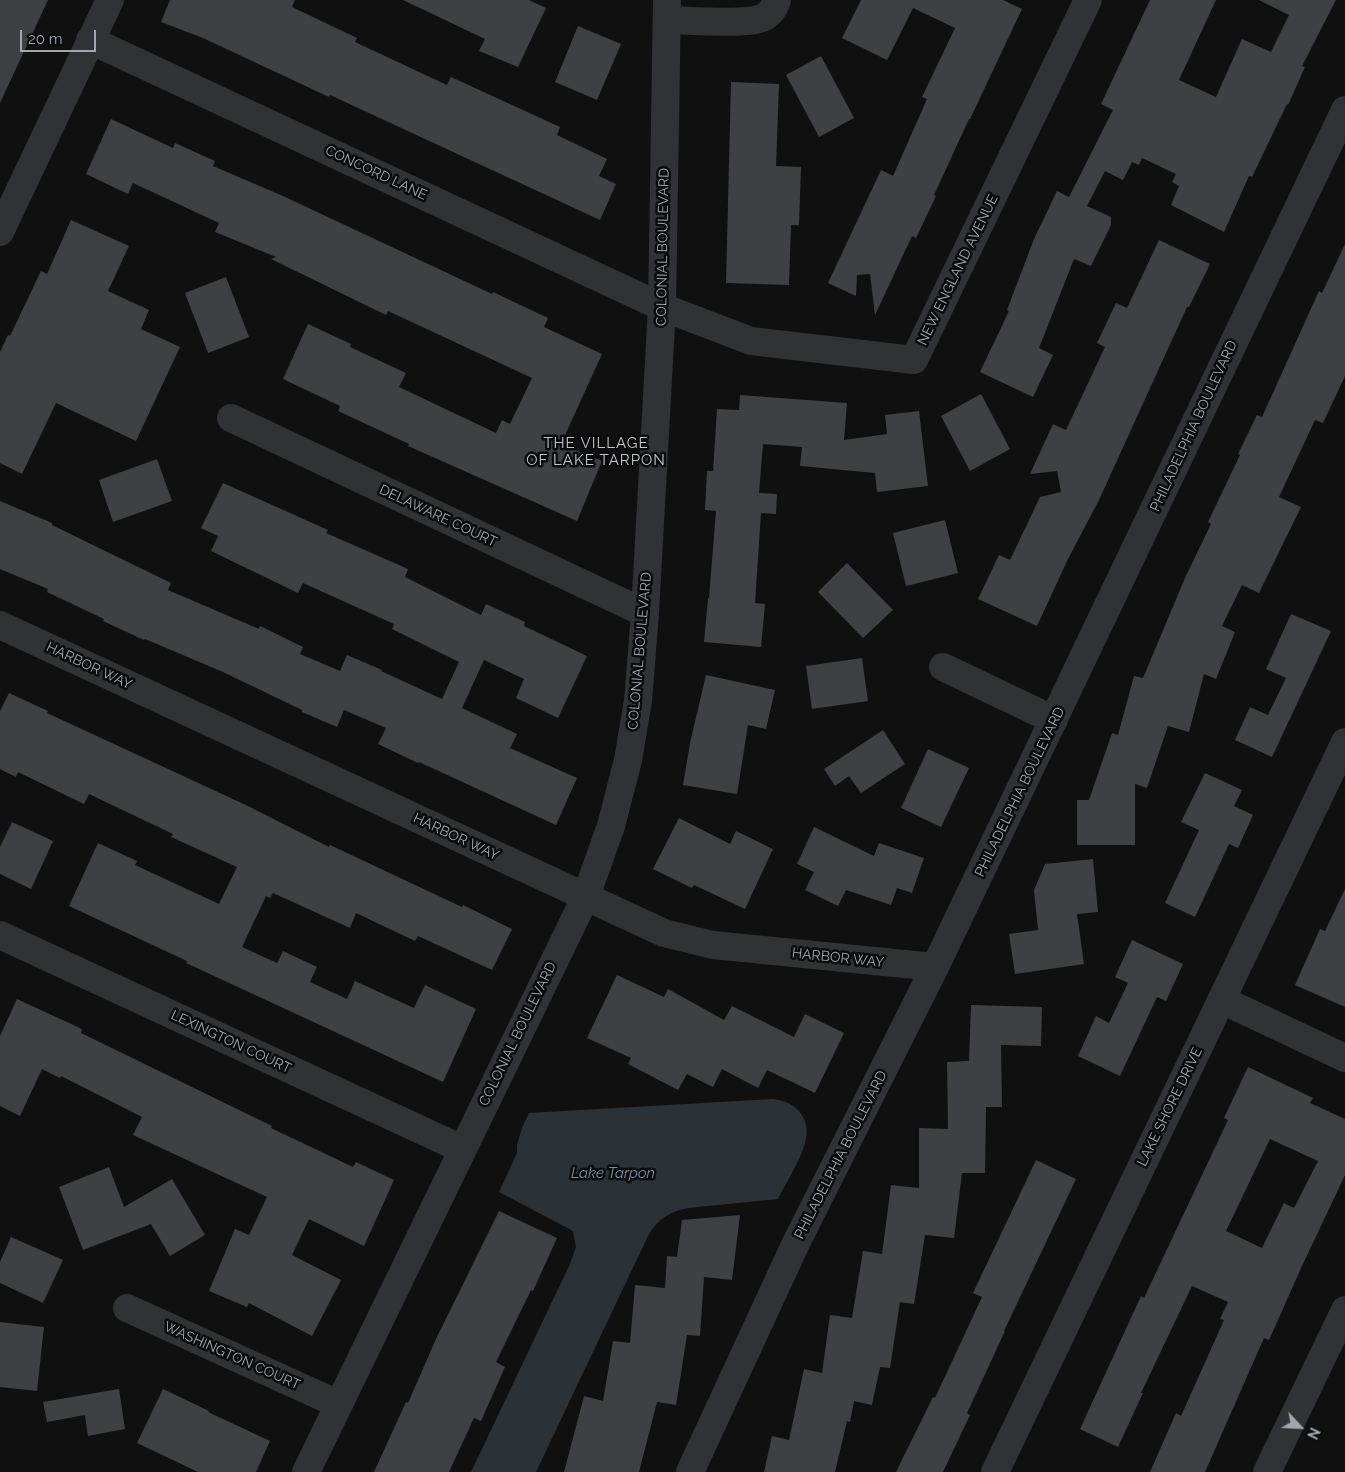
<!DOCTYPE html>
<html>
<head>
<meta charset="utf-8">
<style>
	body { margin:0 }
	#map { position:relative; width:1345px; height:1472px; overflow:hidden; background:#101011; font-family:Raleway,sans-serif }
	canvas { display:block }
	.north { position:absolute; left:1275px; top:1402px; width:50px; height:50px; -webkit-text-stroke:4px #0b0b0c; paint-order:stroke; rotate:115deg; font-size:14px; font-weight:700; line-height:20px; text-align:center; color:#a2a6b1 }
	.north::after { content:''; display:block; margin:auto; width:18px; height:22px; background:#a2a6b1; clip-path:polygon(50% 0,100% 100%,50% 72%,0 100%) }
	.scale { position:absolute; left:20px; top:30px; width:76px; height:22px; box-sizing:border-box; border:2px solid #a2a6b1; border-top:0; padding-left:6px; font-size:15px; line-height:18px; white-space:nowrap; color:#a2a6b1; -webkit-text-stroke:4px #0b0b0c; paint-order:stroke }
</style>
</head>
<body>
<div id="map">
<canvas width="1345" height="1472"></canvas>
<div class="north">N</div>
<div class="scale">20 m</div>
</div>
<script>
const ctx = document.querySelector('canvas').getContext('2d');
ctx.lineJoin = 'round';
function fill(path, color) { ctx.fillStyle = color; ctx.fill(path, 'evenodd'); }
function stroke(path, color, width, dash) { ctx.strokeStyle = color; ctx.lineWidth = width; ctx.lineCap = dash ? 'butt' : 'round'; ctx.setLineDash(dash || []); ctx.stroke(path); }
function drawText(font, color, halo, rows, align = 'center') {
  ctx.font = font + ' Raleway,sans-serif'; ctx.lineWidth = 5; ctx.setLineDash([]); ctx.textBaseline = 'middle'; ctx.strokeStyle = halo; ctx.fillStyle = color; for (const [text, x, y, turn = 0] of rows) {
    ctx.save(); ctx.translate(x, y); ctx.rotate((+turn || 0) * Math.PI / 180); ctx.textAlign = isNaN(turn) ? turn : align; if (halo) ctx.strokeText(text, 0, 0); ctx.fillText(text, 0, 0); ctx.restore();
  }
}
const water = new Path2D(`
	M773,1099c23,2 39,20 32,44 -4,16 -19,40 -27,56l-90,9c-19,4 -30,11 -40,28l-112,236h-65l99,-208 6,-17 -3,-16 -74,-39 18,-39v-8l5,-17 7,-15z`);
const building = new Path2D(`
	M0,0h48l-48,103z
	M170,0h125l-3,7 65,31 -2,4 92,43 4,-8 109,50 -3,8 50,24 -8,17 17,8 -16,36 -270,-125 -1,2 -126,-59 -42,-16z
	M403,0h126l17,8 -28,59 -39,-16 6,-12z
	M861,0h142l19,9 -52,110h-1l-35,76 2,1 -20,42 -4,-2 -37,79 -5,-41 -13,1 -1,21 -28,-13 53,-113 12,6 34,-77 -5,-2 33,-69 -42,-20 -26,52 -45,-22z
	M1150,0h66l-37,80 37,17 26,-58 29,13 18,-37 -30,-15h77l-34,66 3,1 -17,38 -1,-1 -35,73 -3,-1 -25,56 -53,-27 8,-19 -7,-4 4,-8 -34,-16 -3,7 -7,-3 -9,18 -18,-9 -18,35 24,11v8l-20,41 -17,-7 -35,89 14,7 -20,42 -53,-25 29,-61 -2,-1 27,-71 23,-48 12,6 44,-87 -12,-6z
	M578,26l43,18 -24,56 -42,-18z
	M821,56l33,62 -35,19 -33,-62z
	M731,82l48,2 -3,82 25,1 -2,58h-8l-2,60 -63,-2z
	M111,119l62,29 2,-5 40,18 -2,5 70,30 209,98 1,-2 55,26 -4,9 58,27 -41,90 41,17 -25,60 -169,-75 1,-2 -71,-33 2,-5 -57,-27 25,-55 43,20 -1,3 56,26 -7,14 97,46 6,-13 8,4 22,-46 -144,-67 -2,4 -115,-56 5,-2 -61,-25 4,-9 -86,-40 -5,11 -42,-20z
	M71,220l58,26 -21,45 41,19 -8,19 39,18 -44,94 -80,-38 -34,71 -22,-11v-111l8,-17 2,1 31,-65 6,3z
	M1159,240l51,24 -21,43h-2l-88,193 -31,59 -31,67 -59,-27 21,-44 11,5 30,-63 21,-5 -4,-21 -27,3 23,-50 13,6 39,-83 -8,-4 19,-40 11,5z
	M1345,244v132l-22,47 -8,-3 -36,77 22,10 -42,86 -17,-8 -20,41 13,6 -19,47 -12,-5 -15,58 -21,-6 -21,62 -12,-4v61h-58v-45h12l23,-67 6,2 16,-59 9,2 42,-100 26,-54 -3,-2 32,-67 -2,-1 19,-39 5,2 57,-126 3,2z
	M226,277l23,60 -41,16 -23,-60z
	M981,394l29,55 -40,22 -29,-55z
	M740,395l107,8 -3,37 43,-6 -2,-19 34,-4 9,75 -51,6 -2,-19 -75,-7 2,-19 -39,-3 -4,49 18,1 -1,20 -15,-1 -6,90 10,1 -4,43 -57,-5 4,-44h1l7,-87 -11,-1 2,-39h6l4,-62 22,1z
	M157,459l15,42 -59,21 -14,-42z
	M223,483l105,47 -2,3 82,36 -3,8 76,38 5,-11 39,18 -1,4 63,30 -29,62 -42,-20 8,-19 -40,-19 -22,48 55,26 -7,14 67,30 -21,47 -137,-63 -1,1 -40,-19 8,-16 -42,-18 -7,17 -35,-15v-2l-79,-38 -78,-33 -1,1 -41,-19 1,-2 -57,-27 1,-3 -48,-20v-68l52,22v2l119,58 -3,7 91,39 1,-3 43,21 -3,7 40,17 7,-16 35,15 -1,1 61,28 17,-37 -67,-33 2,-5 -91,-41 -5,10 -87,-42 7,-15 -17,-8z
	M945,520l13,53 -52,13 -13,-53z
	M847,563l46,47 -30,28 -45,-46z
	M1291,614l40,17 -59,126 -37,-17 15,-33 18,8 18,-37 -20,-9z
	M862,658l6,43 -56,8 -6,-43z
	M706,675l69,15 -9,39 -18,-4 -11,69 -54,-9 7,-42z
	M9,693l39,18 -1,2 201,93 81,41 1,-2 132,62 1,-2 49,24 -20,41 -74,-34 -3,5 -59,-28 -6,15 -77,-35 -3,5 -4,-2 -24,51 35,16 6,-12 34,16 -7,15 37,17 8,-18 59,27 11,-23 51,24 -33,73 -257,-119 1,-2 -118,-55 29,-63 39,18 -2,4 84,39 18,-37 -66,-30 2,-3 -84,-40 -5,10 -66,-32 -2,5 -16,-8v-58z
	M883,730l22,34 -44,29 -12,-17 -14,10 -11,-17z
	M928,749l41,19 -28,59 -40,-19z
	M1205,773l37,17 -8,16 19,9 -15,33 -9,-4 -34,73 -30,-14 34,-73 -18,-8z
	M679,818l51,26 6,-13 37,18 -28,60 -51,-24 -2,3 -39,-19z
	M12,822l41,19 -22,48 -31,-15v-27z
	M814,827l60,29 5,-13 45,15 -12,35 -15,-5 -6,17 -45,-15 -8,16 -33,-16 9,-18 -17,-8z
	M1093,859l5,53 -21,2 7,50 -69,10 -6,-40 29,-4 -4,-40 11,-26z
	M1345,889v118l-50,-22 25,-56 5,2z
	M1132,940l51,24 -17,37 -9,-4 -37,79 -42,-20 18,-40 13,7 19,-40 -13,-6z
	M617,975l47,22 4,-8 56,31 8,-14 62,31 11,-23 39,19 -29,60 -48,-23 -9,18 -36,-19 -9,18 -26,-13 -9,16 -50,-26 3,-6 -44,-20z
	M17,999l65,30 -1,4 191,93 -1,2 82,39 3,-5 38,18 -30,66 -55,-27 -17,36 49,25 -29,56 -63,-33 -2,4 -38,-16 26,-62 14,6 18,-38 -134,-62 9,-18 -81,-41 -1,2 -18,-9 -22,47 -20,-10v-70z
	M971,1005l71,2 -1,39 -40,-1 1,62h-16l-1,66h-23l-8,65 -29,-3 -11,69 -14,-2 -10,66 -10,-1 -8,38 -18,-4 -4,21 -3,-1 -12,51h-71l8,-36 17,4 15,-71 18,4 8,-58 22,3 11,-67 19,3 9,-69 28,3v-60l29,1 -1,-67 22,-1z
	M1248,1067l65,31 -3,5 35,16v56l-43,91 -33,74 -5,-2 -59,134h-55l26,-59 5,3 43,-96 -4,-1 8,-17 -36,-16 -51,107h2l-25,54 -38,-18 61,-133 3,2 84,-178 -4,-2zM1270,1139l48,22 -24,47 -10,-5 -22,45 -36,-17z
	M1036,1160l40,19 -72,152h1l-38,82 3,2 -27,57h-47l37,-75 2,1 47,-101 -9,-4z
	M109,1167l15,40 48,-28 33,56 -35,21 -19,-32 -68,26 -24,-63z
	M499,1211l58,27 -24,53 -2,-1 -35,72 9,5 -24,54 -7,-3 -25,54h-75l32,-70 2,1 28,-64z
	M740,1215l-8,65 -28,-3 -4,59 -13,-1 -11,70 -19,-3 -18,70h-75l20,-76 19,5 10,-60 17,2 5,-58 30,3 2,-32 10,1 5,-37z
	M11,1237l52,23 -20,43 -43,-20v-21z
	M0,1322l44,5 -7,64 -37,-4z
	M119,1389l6,40 -37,7 -3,-21 -38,7 -4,-20z
	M163,1389l46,22 -1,1 62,29 -14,31h-58l-61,-29z`);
const minor = new Path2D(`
	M667,20c20,0 80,5 95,-2 9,-4 12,-10 15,-18
	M90,40l572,267 89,34 163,19 174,-360
	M0,232l110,-232
	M231,418l414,195
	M0,625l664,308 49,12 222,22
	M943,667l111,53
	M0,935l462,214
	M1222,1000l123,58
	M127,1308l211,96
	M306,1472l280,-576 25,-70 17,-66 10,-59 7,-88 17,-306 5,-307
	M690,1472l106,-229 139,-276 410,-857
	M995,1472l350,-730
	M1267,1472l78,-162`);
const streetNames = [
	["CONCORD LANE",376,173,25],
	["COLONIAL BOULEVARD",663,247,-89],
	["NEW ENGLAND AVENUE",958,270,-64],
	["PHILADELPHIA BOULEVARD",1194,426,-65],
	["DELAWARE COURT",438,516,25],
	["COLONIAL BOULEVARD",640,651,-85],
	["HARBOR WAY",89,666,25],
	["PHILADELPHIA BOULEVARD",1020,792,-64],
	["HARBOR WAY",456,837,25],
	["HARBOR WAY",838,958,6],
	["COLONIAL BOULEVARD",518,1034,-64],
	["LEXINGTON COURT",231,1042,25],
	["LAKE SHORE DRIVE",1170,1107,-64],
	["PHILADELPHIA BOULEVARD",841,1155,-63],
	["WASHINGTON COURT",232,1356,24]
];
const neighbourhoodNames = [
	["THE VILLAGE",596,443],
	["OF LAKE TARPON",596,460]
];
const waterNames = [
	["Lake Tarpon",613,1173]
];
fill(water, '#2a3238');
fill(building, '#3f4044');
stroke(minor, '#313235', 28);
drawText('14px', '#a2a6b1', '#0b0b0c', streetNames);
ctx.letterSpacing = '1px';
drawText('15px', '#c2c5cd', '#0b0b0c', neighbourhoodNames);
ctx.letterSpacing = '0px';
drawText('italic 15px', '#7b93aa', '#0b0b0c', waterNames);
</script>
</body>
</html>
